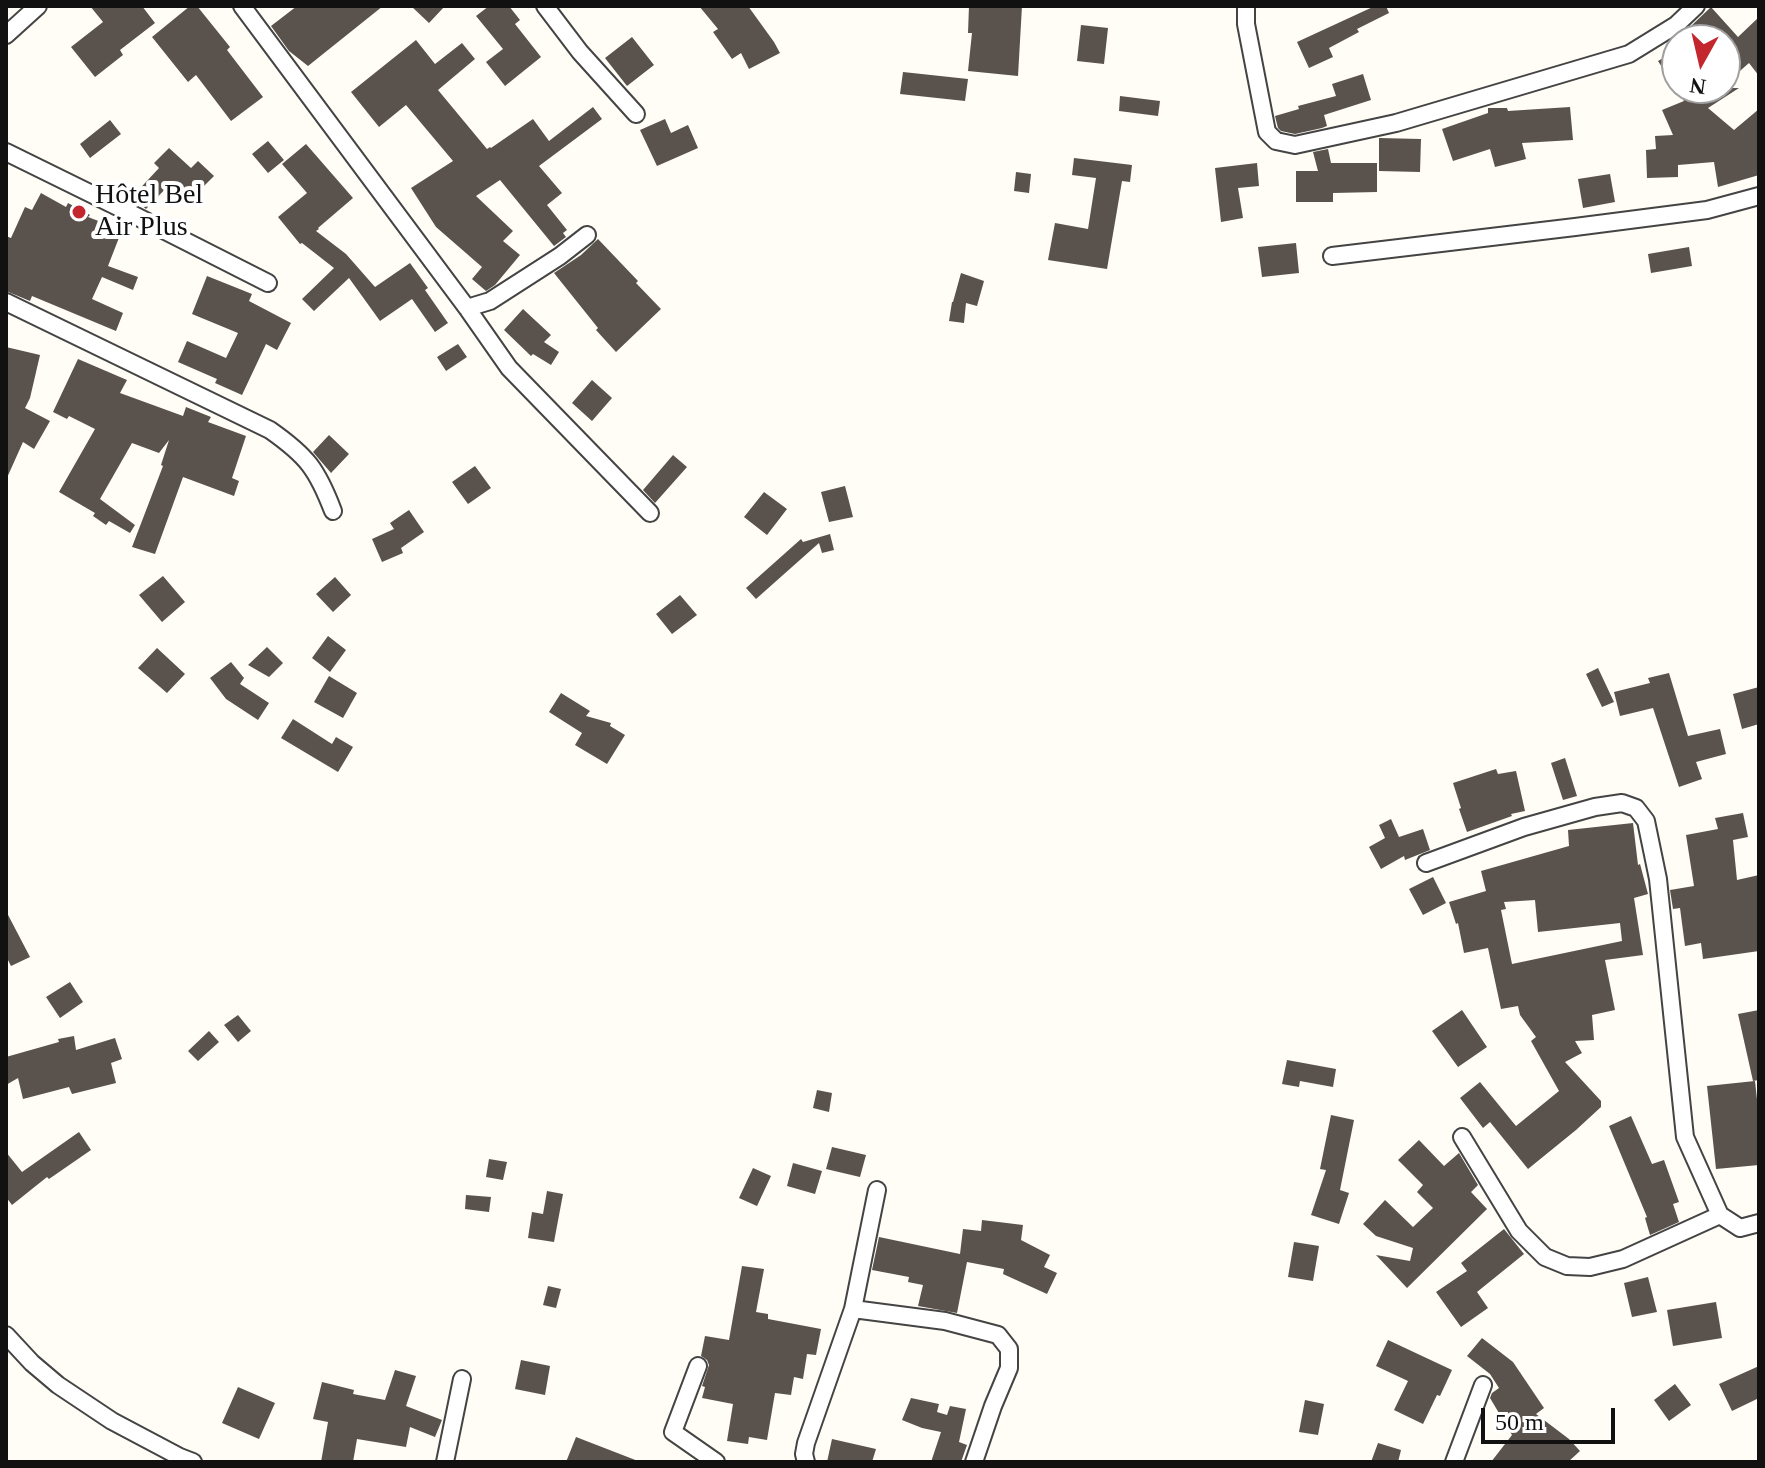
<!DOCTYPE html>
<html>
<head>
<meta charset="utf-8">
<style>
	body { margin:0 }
	#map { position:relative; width:1765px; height:1468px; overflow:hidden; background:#fffdf5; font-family:"Times New Roman",serif }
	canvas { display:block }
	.frame { position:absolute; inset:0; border:8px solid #111; pointer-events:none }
	.north { position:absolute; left:1661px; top:24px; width:80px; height:80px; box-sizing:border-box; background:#fff; border:2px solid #a0a0a0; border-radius:50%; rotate:188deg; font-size:22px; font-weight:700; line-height:32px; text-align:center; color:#111 }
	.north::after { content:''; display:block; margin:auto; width:28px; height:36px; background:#c4262e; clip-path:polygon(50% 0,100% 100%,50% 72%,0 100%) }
	.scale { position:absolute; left:1481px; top:1408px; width:134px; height:36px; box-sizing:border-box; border:4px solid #111; border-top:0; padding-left:10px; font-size:24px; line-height:28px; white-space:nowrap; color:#111; -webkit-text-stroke:6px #fff; paint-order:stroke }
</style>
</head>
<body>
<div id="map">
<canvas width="1765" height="1468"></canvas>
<div class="frame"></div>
<div class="north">N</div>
<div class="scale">50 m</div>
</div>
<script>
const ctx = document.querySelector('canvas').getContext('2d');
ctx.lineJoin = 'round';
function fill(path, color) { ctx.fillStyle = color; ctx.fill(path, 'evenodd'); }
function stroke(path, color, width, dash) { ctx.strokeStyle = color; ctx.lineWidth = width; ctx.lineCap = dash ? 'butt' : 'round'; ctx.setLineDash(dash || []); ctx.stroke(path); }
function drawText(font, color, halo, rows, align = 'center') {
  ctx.font = font + ' "Times New Roman",serif'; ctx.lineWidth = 8; ctx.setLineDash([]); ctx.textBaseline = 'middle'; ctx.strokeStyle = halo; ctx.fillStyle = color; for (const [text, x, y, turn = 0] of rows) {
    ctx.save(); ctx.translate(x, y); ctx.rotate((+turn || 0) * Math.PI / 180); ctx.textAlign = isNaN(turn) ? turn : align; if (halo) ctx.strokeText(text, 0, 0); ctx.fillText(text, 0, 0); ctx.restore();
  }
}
const building = new Path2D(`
	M90,6h52l13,17 -35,27 3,5 -28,22 -24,-30 32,-25z
	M190,6h7l33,41 -3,3 36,47 -32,24 -35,-46 -8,7 -36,-45z
	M297,6h86l-75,60 -19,-15 -18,-25z
	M411,6h34l-16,17z
	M489,6h20l11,14 -5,4 26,33 -36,29 -19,-24 17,-13 -27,-33z
	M699,6h49l26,36 6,11 -31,16 -8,-16 -9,6 -19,-27 5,-3z
	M969,6h53l-4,70 -50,-5 4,-38h-4z
	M1375,6h11l3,7 -32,16 2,3 -30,16 4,9 -24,11 -12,-26z
	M1711,7l27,30 21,-20v59l-10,-13 -24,21v-44h-20l-14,-14z
	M1081,25l27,3 -4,36 -27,-3z
	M632,37l22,28 -27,21 -22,-28z
	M416,40l19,24 27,-21 13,16 -37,31 49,59 3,-2 1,1 42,-29 16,22 44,-34 9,12 -63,47 23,27 -15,12 20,25 -4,3 3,4 -12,9 -54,-66 -24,16 37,35 -10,10 17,14 -25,30 -9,6 -14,-12 10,-12 -46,-40 -25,-39 42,-27 -47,-56 -27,22 -28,-35z
	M1677,50v38h62l-31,20 26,22 25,-21v66l-41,12 -4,-25 -36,3v12l-31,1 -1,-28 10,-1 -1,-13 18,-1 -11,-25 22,-9 -26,-40z
	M903,72l65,7 -3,22 -65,-7z
	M1363,74l8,26 -47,15 3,11 -5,2 -27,6 -14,-3 -3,-3 -3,-12 24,-7 -1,-3 38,-10 -4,-12z
	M1120,96l40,5 -2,15 -39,-5z
	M1570,107l3,33 -51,3 4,16 -31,8 -5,-18 -37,12 -11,-32 46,-16v-5h19l1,3z
	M665,119l6,14 17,-8 10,23 -41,18 -17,-36z
	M110,120l11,14 -31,24 -10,-14z
	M1379,138l42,1 -1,33 -41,-1z
	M268,141l16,19 -16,13 -16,-19z
	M306,144l47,54 -35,30 1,1 -3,2 30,23 29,33 35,-24 18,25 -3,2 23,33 -13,9 -23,-33 -32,22 -31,-43 -35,33 -12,-12 32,-31 -32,-25 -2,1 -22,-27 29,-24 -25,-29z
	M169,148l22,20 7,-7 16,15 -25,25 -18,-18 -25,26 -14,-12 27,-29 -5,-5z
	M1328,149l3,14h46v29l-44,1v9h-37v-31h22l-5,-19z
	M1074,158l58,7 -2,17 -8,-1 -15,88 -59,-9 7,-37 33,6 8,-51 -24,-3z
	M1257,163l2,23 -21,2 5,30 -22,4 -6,-54z
	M1016,172l15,2 -2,19 -15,-2z
	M1610,174l5,28 -32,6 -5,-29z
	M41,193l25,14 2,-4 22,12 -2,2 34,13 -14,36 30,11 -5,13 -31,-13 -10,22 31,14 -7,18 -84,-35 -2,5 -24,-10v-55l5,2 14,-31 7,3z
	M598,239l40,42 -2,2 25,26 -45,43 -20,-22 2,-2 -44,-55 27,-18z
	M1296,243l3,30 -37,4 -4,-30z
	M1689,247l3,19 -41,7 -3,-19z
	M961,273l23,8 -7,25 -11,-3 -2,20 -15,-2 3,-19h1z
	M207,276l45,18 -3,7 42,22 -14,27 -11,-6 -24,51 -27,-12 2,-4 -39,-17 9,-21 39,17 12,-25 -46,-19z
	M523,309l28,26 -7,7 15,10 -8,13 -18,-11 -2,2 -27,-26z
	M458,344l9,13 -21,14 -9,-14z
	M6,347l34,8 -10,43 -5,10 25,13 -16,28 -11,-7 -17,38z
	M78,359l49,21 -7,13 63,23 3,-9 25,10 -3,5 38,14 -14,42 7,3 -5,15 -51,-19 -28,77 -23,-7 31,-81 -2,-1 8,-25 -10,13 -27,-10 -32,56 35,26 -5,8 -21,-12 -3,4 -13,-9 2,-3 -36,-21 36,-63 -26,-13 -2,3 -14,-7z
	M592,380l20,18 -20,23 -20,-18z
	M329,435l20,19 -18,19 -18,-21z
	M673,455l14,12 -32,36 -12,-13z
	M475,466l16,22 -23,16 -16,-22z
	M845,486l8,31 -24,5 -8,-30z
	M764,492l23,17 -20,26 -23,-18z
	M409,510l15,22 -23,16 2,5 -21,9 -10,-23 22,-10 -4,-6z
	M830,534l4,16 -12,3 -3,-10 -63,56 -10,-11 55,-49 2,3z
	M163,576l22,26 -23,20 -23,-27z
	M335,577l16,18 -18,17 -17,-18z
	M680,595l17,20 -25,19 -16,-20z
	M328,636l18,14 -16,22 -18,-14z
	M267,647l16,16 -14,14 -21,-12z
	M157,648l28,26 -18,19 -29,-25z
	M231,662l13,16 -4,6 29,19 -11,17 -32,-21 -16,-21z
	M1598,668l16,34 -12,5 -16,-33z
	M1669,673l19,63 32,-7 6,25 -30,8 6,17 -23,8 -26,-79 -33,8 -6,-24 36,-9 -2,-5z
	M329,676l28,17 -14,25 -29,-16z
	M1759,687v37l-17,5 -9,-35z
	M561,693l29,18 -4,5 25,7 -1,3 15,9 -18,29 -32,-19 7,-12 -33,-21z
	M293,719l39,25 4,-7 17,10 -15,25 -57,-34z
	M1565,758l12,38 -14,4 -12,-37z
	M1496,769l2,5 18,-3 9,40 -14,3 1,2 -45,16 -8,-23 2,-1 -8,-25z
	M1743,813l5,24 -15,3 4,40 22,-5v76l-56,8 -2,-16 -16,3 -5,-38 -7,1 -3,-19 24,-4 -8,-51 32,-6 -3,-11z
	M1391,819l8,18 24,-8 7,21 -25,10 -1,-4 -23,13 -12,-22 16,-9 -6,-13z
	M1633,823l5,42 2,-1 8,30 -14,4 9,57 -38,5 10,50 -23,5 2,25 -19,1 7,12 -17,9 36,39v6l-25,23 -48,39 -38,-47 -7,6 -23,-30 20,-16 36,44 43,-35 -28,-50 5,-4 -16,-22 -2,-9 -17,3 -13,-61 -24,5 -6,-30 -2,1 -7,-22 37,-11 -5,-20 88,-25 -1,-16zM1535,900l3,32 82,-9 2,18 -110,23 -11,-54 5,-1 -2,-7z
	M1433,877l13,26 -23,12 -14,-26z
	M6,911l24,46 -19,9 -5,-10z
	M70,982l13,20 -23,16 -14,-21z
	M1462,1010l25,37 -29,20 -26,-36z
	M1759,1010v70l-6,1 -15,-67z
	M238,1015l13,16 -13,11 -14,-17z
	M209,1031l10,11 -21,19 -10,-10z
	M74,1036l2,14 39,-12 7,21 -11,4 5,20 -44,11 -3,-7 -46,12 -5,-21 -12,7v-28l53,-15 -1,-3z
	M1287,1060l49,9 -3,18 -33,-6 -1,6 -17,-3z
	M1755,1081l4,37v47l-43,4 -9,-83z
	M817,1090l15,3 -3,19 -16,-4z
	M1331,1115l23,5 -14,70 9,3 -10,31 -28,-9 15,-45 -6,-1z
	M1631,1116l21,48 12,-4 15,42 -6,2 6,18 -29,13 -5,-17 2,-1 -38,-91z
	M79,1132l12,18 -42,29 -2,-2 -35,28 -6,-8v-45l16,20z
	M1419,1140l25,26 15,-13 19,32 -7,7 16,17 -80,79 -31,-33 34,6 3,-13 -37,-12 -13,-12 22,-24 28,27 20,-19 -16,-16 6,-7 -25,-25z
	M832,1147l34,8 -6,22 -34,-8z
	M489,1159l18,3 -4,18 -17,-3z
	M793,1163l29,8 -7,23 -28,-8z
	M753,1168l18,8 -14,30 -18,-8z
	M547,1191l16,3 -9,48 -26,-4 4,-26 11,2z
	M466,1195l25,2 -2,15 -24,-3z
	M982,1220l41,5 -2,15 29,15 -6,12 13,6 -10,21 -44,-20 1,-5 -37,-7 -10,51 -39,-7 5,-21 -15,-3 1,-5 -37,-7 7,-33 81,17 3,-25 18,2z
	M1504,1229l20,25 -47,38 11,16 -27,19 -25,-35 31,-21 -6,-8z
	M1294,1242l25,4 -6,35 -25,-4z
	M742,1266l22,3 -8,43 12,2v5l53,10 -5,26 -9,-1 -4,25 -9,-2 -3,18 -16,-2 -8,47 -18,-3 -1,7 -21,-3 6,-37 -31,-6 3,-11 -3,-1 7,-21 -2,-5 -6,-4 4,-20 24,4z
	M1648,1277l9,35 -25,5 -8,-34z
	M548,1286l13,3 -5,19 -13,-3z
	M1716,1302l6,36 -49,8 -6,-36z
	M1482,1338l31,24 31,46 -8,6 33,25 11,12 -12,11h-77l21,-27 -22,-37 2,-5 7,-5 -9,-14 -23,-18z
	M1388,1340l64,30 -12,26 -3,-1 -14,29 -29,-14 14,-29 -32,-15z
	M521,1360l29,6 -5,29 -30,-6z
	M1759,1366v32l-27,13 -13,-27z
	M395,1370l21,6 -10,30 36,14 -7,17 -25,-10 -4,20 -49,-8 -4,23h-32l7,-40 -15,-3 9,-37 32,8 -1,4 32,6z
	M1675,1384l16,21 -22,16 -15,-21z
	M238,1387l37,16 -16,36 -37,-16z
	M911,1398l28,6 -2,8 10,3 3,-9 16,3 -7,33 8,3 -6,17h-30l10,-30 -19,-4 -20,-8z
	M1305,1400l19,4 -6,31 -19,-3z
	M576,1437l62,24 -1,1h-71z
	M832,1439l44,10 -4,13h-45z
	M1378,1443l23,7 -3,12h-27z`);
const minor = new Path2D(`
	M242,6l225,302 42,60 141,145
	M545,6l35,46 56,62
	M1246,6v18l21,108 9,9 19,4 101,-22 233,-69 47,-29 20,-19
	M6,35l32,-29
	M6,152l116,57 146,74
	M1332,256l243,-29 132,-17 52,-14
	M6,302l264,128c37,26 47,39 63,81
	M467,308l23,-7 70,-45 27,-21
	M1426,863l98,-36 71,-20 27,-4 14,5 10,13 12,58 27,258 35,78
	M1462,1137l57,94 26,26 22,9 23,1 33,-8 97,-44 20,13 19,-5
	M853,1309l92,12 53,14 11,14v19l-16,38 -19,56
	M6,1335l26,28 26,22 54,36 68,36 13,5
	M698,1366l-25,66 43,30
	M445,1462l17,-83
	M806,1462l-2,-8 2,-11 47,-134 24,-119
	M1454,1462l29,-77`);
const markers = [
	[79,212,8,"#c4262e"]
];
const poiNames = [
	["Hôtel Bel",95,196],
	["Air Plus",95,228]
];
fill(building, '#5a524d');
stroke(minor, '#444', 20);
stroke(minor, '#fff', 16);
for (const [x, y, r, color] of markers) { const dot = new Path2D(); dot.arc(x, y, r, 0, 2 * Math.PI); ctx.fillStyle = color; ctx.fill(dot); stroke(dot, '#fff', 3); }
drawText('28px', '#111', '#fff', poiNames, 'left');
</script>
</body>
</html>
